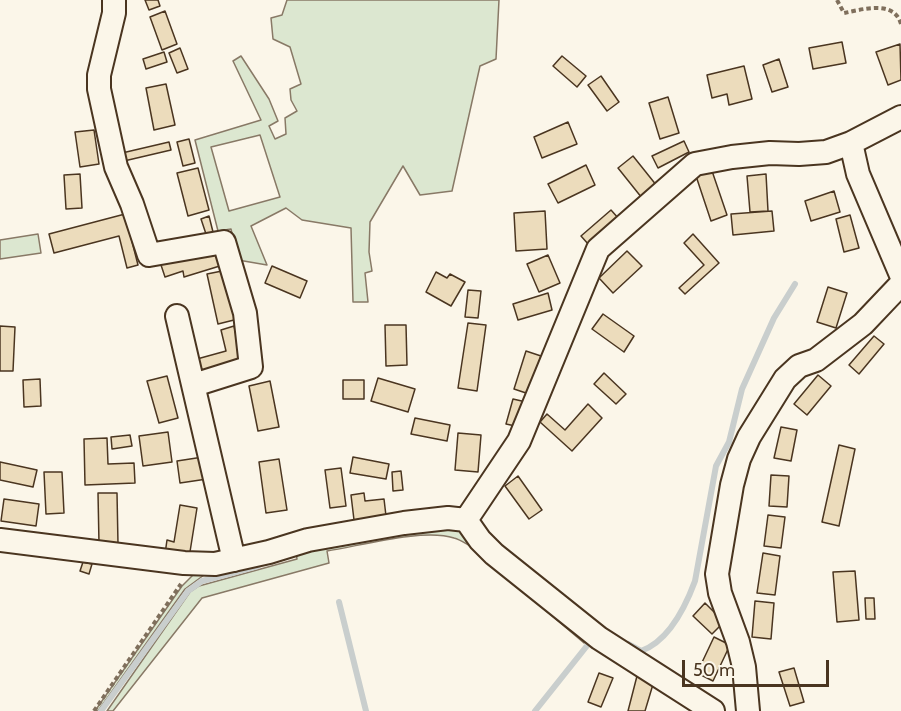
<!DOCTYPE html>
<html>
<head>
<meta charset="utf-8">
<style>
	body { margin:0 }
	#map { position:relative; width:901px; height:711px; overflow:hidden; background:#fbf6e9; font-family:Cabin,sans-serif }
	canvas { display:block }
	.scale { position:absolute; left:682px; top:660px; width:147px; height:27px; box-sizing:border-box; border:3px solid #4a3520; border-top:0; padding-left:8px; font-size:18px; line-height:21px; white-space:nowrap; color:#4a3520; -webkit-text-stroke:4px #fbf6e9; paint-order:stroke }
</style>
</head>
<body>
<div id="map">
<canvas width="901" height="711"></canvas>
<div class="scale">50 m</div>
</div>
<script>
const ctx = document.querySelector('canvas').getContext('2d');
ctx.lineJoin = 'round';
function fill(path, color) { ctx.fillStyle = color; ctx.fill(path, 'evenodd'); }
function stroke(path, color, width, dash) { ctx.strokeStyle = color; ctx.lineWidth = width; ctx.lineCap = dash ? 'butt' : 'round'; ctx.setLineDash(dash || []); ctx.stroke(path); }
const green = new Path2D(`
	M287,0h212l-3,59 -16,7 -28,125 -32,4 -17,-29 -33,56 -1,30 3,19 -7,2 3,29h-15l-2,-74 -49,-8 -16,-12 -35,18 16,39 -29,-5 -7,-31 -13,2 -23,-91 66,-20 -28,-59 8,-5 28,43 9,22 -9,5 6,13 11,-5 -1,-16 12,-7 -6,-11 -1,-11 11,-5 -11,-37 -17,-8 -2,-21 11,-3zM260,135l20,62 -51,14 -18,-64z
	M38,234l3,19 -41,6v-19z
	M449,523l16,3 10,14 18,16 98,80 -7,7 -114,-97c-5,-3 -11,-7 -16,-8 -31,-10 -94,8 -127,13l2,12 -127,35 -89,113h-6l83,-119 9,-6 98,-27 -1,-7 -92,23 -19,14 -87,122h-3l87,-125 17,-17 36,-6 60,-16 46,-10 65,-10z`);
const stream = new Path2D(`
	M339,602l27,109
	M628,644l13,7c28,-10 44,-43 54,-70l21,-115 13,-24 13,-53 32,-71 21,-34
	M101,711l87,-120 14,-10 56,-15
	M535,711l55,-69`);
const building = new Path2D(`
	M145,0h13l2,6 -11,4z
	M165,11l12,33 -15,6 -12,-33z
	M842,42l4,21 -33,6 -4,-21z
	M900,44l1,36 -13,5 -12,-33z
	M180,48l8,21 -11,4 -8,-20z
	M164,52l3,10 -21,7 -3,-10z
	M562,56l24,20 -9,11 -24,-21z
	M779,59l9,28 -16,5 -9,-27z
	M744,66l8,33 -23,6 -2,-11 -15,4 -5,-23z
	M601,76l18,26 -12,9 -19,-26z
	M166,84l9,41 -21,5 -8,-42z
	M668,97l11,36 -19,6 -11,-36z
	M568,122l9,22 -35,14 -8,-21z
	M94,130l5,34 -19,3 -5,-35z
	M189,139l6,24 -12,3 -6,-24z
	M684,141l5,11 -31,16 -6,-12z
	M169,142l2,8 -47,11 -2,-8z
	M633,156l24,30 -15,12 -24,-30z
	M586,165l9,20 -37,18 -10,-19z
	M198,168l11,42 -21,6 -11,-43z
	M711,168l16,47 -16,6 -16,-48z
	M80,174l2,34 -16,1 -2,-34z
	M766,174l2,37 -18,1 -3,-36z
	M834,191l6,21 -29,9 -6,-20z
	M611,210l8,9 -30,26 -8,-9z
	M545,211l2,38 -31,2 -2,-38z
	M772,211l2,20 -41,4 -2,-21z
	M125,214l13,51 -11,3 -8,-32 -65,17 -5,-19z
	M850,215l9,33 -15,4 -8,-33z
	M209,216l4,16 -7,2 -5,-15z
	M693,234l26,29 -34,31 -6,-6 25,-23 -20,-22z
	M218,248l5,17 -39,12 -1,-6 -18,6 -6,-18z
	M627,251l15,15 -29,27 -14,-15z
	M548,255l12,28 -21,9 -12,-28z
	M272,266l35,15 -7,17 -35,-15z
	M227,270l11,49 -20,5 -11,-50z
	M436,272l11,6 3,-4 15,8 -14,24 -25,-14z
	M828,287l19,6 -11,35 -19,-6z
	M468,290l13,1 -3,27 -13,-1z
	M548,293l4,17 -34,10 -5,-16z
	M603,314l31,22 -10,16 -32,-23z
	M468,323l18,2 -9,66 -19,-3z
	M385,325h21l1,40 -21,1z
	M0,326l15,1 -2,44h-13z
	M234,326l9,38 -42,10 -4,-15 29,-8 -5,-21z
	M874,336l10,8 -25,30 -10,-9z
	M526,351l15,5 -12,38 -15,-5z
	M604,373l22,21 -10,10 -22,-20z
	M818,375l13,11 -24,29 -13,-11z
	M167,376l11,42 -19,5 -12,-42z
	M378,378l37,11 -7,23 -37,-11z
	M40,379l1,27 -17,1 -1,-27z
	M343,380h21v19h-21z
	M270,381l9,46 -21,4 -9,-45z
	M513,399l13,3 -6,25 -14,-3z
	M588,404l14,14 -30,33 -32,-29 7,-8 18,16z
	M415,418l35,7 -3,16 -36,-7z
	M781,427l16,3 -6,31 -17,-3z
	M168,432l4,30 -29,4 -4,-30z
	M458,433l23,2 -3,37 -23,-2z
	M130,435l2,11 -20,3 -1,-12z
	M107,438l1,26 26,-1 1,20 -50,2 -1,-46z
	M839,445l16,4 -16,77 -17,-4z
	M203,457l4,22 -27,4 -3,-22z
	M353,457l36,7 -3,15 -36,-6z
	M279,459l8,51 -21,3 -7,-51z
	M0,462l37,8 -4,17 -33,-7z
	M341,468l5,38 -16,2 -5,-38z
	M401,471l2,19 -10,1 -1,-19z
	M44,472h18l2,41 -18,1z
	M771,475l18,1 -2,31 -18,-1z
	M518,476l24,34 -13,9 -24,-33z
	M98,493h19l1,51h-19z
	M364,493l1,8 19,-2 2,17 -32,4 -3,-25z
	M4,499l35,5 -3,22 -35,-5z
	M180,505l17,3 -8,50 -24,-4 2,-14 7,2z
	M768,515l17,2 -4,31 -17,-2z
	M763,553l17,3 -5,39 -18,-2z
	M83,562l9,2 -3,10 -9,-3z
	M855,571l4,49 -22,2 -4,-50z
	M865,598h9l1,21h-9z
	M755,601l19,2 -3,36 -19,-2z
	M705,603l19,19 -12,12 -19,-18z
	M714,637l16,8 -17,36 -16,-8z
	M794,668l10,34 -14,4 -11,-34z
	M599,673l14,5 -12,29 -13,-5z
	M637,676l17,5 -9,30h-17z`);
const path = new Path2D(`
	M837,0l7,13c20,-4 50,-13 57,11
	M94,711l87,-127`);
const minor = new Path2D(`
	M114,0v13l-15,62v14l17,78 16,37 17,51 75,-13 21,71 6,54 -57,18
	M851,143l7,31 43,101
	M177,316l57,244
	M466,520l53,-79 79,-192 97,-85 37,-7 38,-4 29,1 27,-2 25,-9 50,-26
	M0,540l184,23 31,1 54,-12 39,-12 96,-17 44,-5 18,2 14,20 14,14 105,84 114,73
	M748,711l-4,-44 -6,-25 -18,-49 -3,-19 15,-89 7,-26 10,-22 36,-58 14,-13 17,-6 47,-36 38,-40`);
fill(green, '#dce7d0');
stroke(green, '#887966', 1.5);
stroke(stream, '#c9cecd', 6);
fill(building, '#ecdcbc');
stroke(building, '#4a3520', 1.5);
stroke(minor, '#4a3520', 26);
stroke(path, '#7f6f5c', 4, [4.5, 3]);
stroke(minor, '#fbf6e9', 22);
</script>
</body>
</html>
